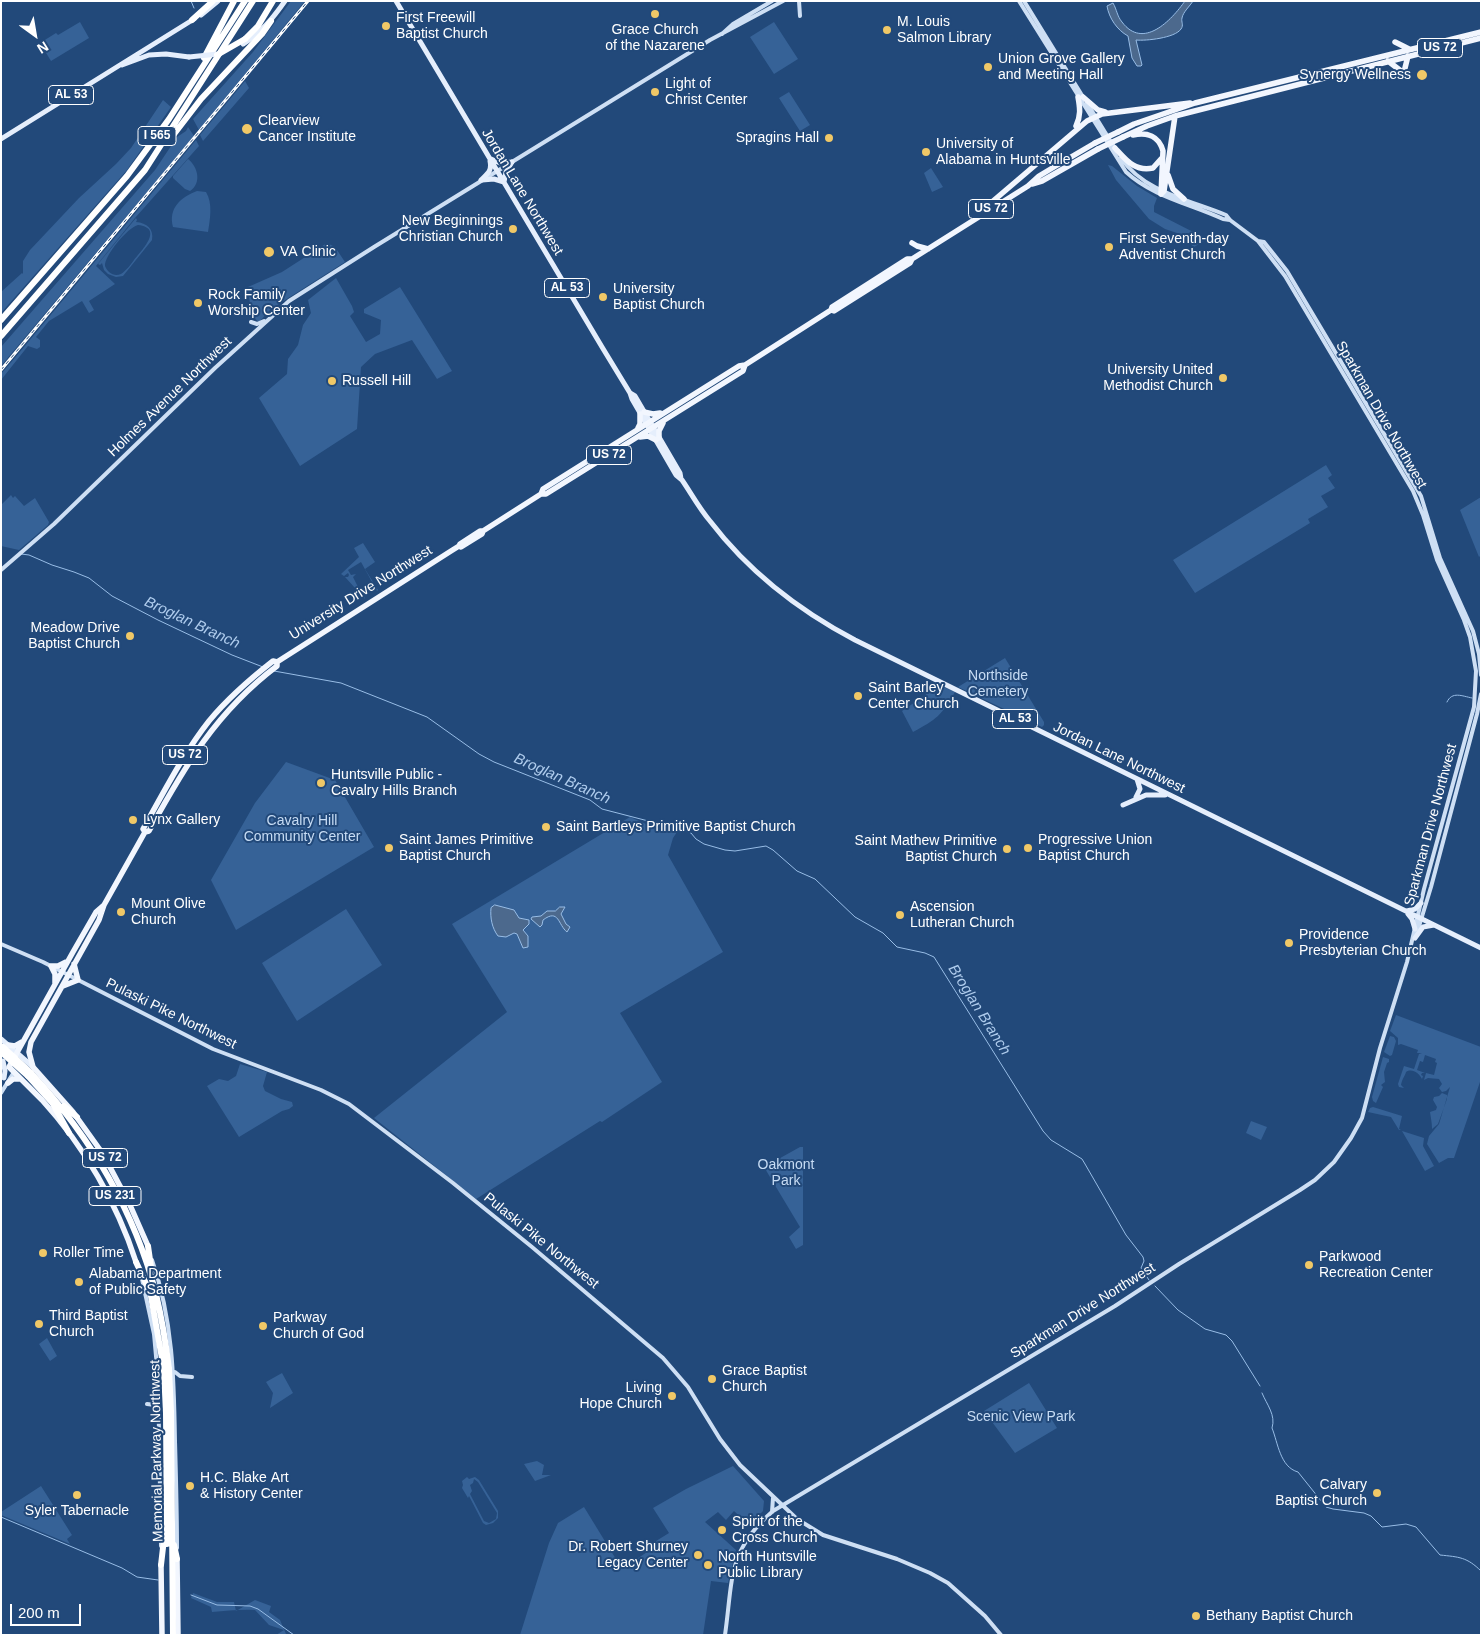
<!DOCTYPE html>
<html>
<head>
<meta charset="utf-8">
<style>
	body { margin:0 }
	#map { position:relative; width:1482px; height:1636px; overflow:hidden; background:#22497a; font-family:Helvetica,sans-serif }
	canvas { display:block }
	.frame { position:absolute; inset:0; border:2px solid #fff; pointer-events:none }
	.north { position:absolute; left:10px; top:10px; width:50px; height:50px; -webkit-text-stroke:4px #22497a; paint-order:stroke; rotate:148deg; font-size:14px; font-weight:700; line-height:20px; text-align:center; color:#fff }
	.north::after { content:''; display:block; margin:auto; width:18px; height:22px; background:#fff; clip-path:polygon(50% 0,100% 100%,50% 72%,0 100%) }
	.scale { position:absolute; left:10px; top:1604px; width:71px; height:22px; box-sizing:border-box; border:2px solid #fff; border-top:0; padding-left:6px; font-size:15px; line-height:18px; white-space:nowrap; color:#fff; -webkit-text-stroke:4px #22497a; paint-order:stroke }
</style>
</head>
<body>
<div id="map">
<canvas width="1482" height="1636"></canvas>
<div class="frame"></div>
<div class="north">N</div>
<div class="scale">200 m</div>
</div>
<script>
const ctx = document.querySelector('canvas').getContext('2d');
ctx.lineJoin = 'round';
function fill(path, color) { ctx.fillStyle = color; ctx.fill(path, 'evenodd'); }
function stroke(path, color, width, dash) { ctx.strokeStyle = color; ctx.lineWidth = width; ctx.lineCap = dash ? 'butt' : 'round'; ctx.setLineDash(dash || []); ctx.stroke(path); }
function drawText(font, color, halo, rows, align = 'center') {
  ctx.font = font + ' Helvetica,sans-serif'; ctx.lineWidth = 4; ctx.setLineDash([]); ctx.textBaseline = 'middle'; ctx.strokeStyle = halo; ctx.fillStyle = color; for (const [text, x, y, turn = 0] of rows) {
    ctx.save(); ctx.translate(x, y); ctx.rotate((+turn || 0) * Math.PI / 180); ctx.textAlign = isNaN(turn) ? turn : align; if (halo) ctx.strokeText(text, 0, 0); ctx.fillText(text, 0, 0); ctx.restore();
  }
}
const green = new Path2D(`
	M291,1h14l-106,129 -6,-11 60,-67z
	M80,22l9,16 -38,23 -11,-18 16,-10 2,2z
	M774,22l24,37 -24,15 -24,-37z
	M245,81l4,7 -46,53 -3,-6z
	M789,92l21,33 -10,6 -21,-33z
	M163,100l8,7 -44,63 -126,143v-21l21,-19 1,1v-13l7,-11 49,-52 37,-34 15,-16z
	M188,127l6,9 -193,230v-19l154,-177 22,-33 9,-6z
	M196,140l3,6 -64,72 -39,48 19,18 -26,17 5,9 -5,3 -7,-12 -33,20 -13,16 4,3v7l-3,2 -9,-3 -27,34v-6l18,-21z
	M188,159c10,8 14,24 2,32l-5,-2 -12,-11v-2z
	M1108,165l4,1 25,20 20,12 -3,8v6l53,27 -13,8 -17,-14 -12,-4 -16,-10 -33,-39z
	M931,168l12,19 -11,5 -8,-19z
	M197,191l9,1c7,11 4,28 2,40l-35,-5c-5,-19 8,-30 24,-36z
	M136,218l1,2 -1,2c11,1 18,7 16,18l-29,36 -7,1 -8,-3 -4,-4 -2,-7 -2,2 -2,-1zM138,225c26,3 4,25 -4,35 -3,4 -8,11 -13,14 -7,3 -13,-1 -16,-8 -1,-10 23,-39 33,-41z
	M327,243l8,4 10,15 -74,47 -12,13c-10,-6 -9,-24 -11,-35l34,-15z
	M336,278l16,28 2,6 -4,4 16,26 14,-8 1,-14 -17,-7v-4l36,-22 52,84 -15,8 -25,-39 -37,14 -14,13 -4,62 -57,37 -41,-68 28,-24 1,-15 10,-14 5,-20 8,-12 -3,-13z
	M1326,465l6,10 -4,3 7,10 -14,8 7,11 -20,12 2,4 -115,70 -22,-33z
	M11,495l2,3 2,-2 9,10 11,-8 14,24 -1,3 -29,25 -18,-4v-41z
	M1481,497v58l-2,2 -19,-47z
	M363,543l12,19 -10,7 13,21 -1,1 -16,-29 -13,8 3,5 5,-1 -3,3 9,18h2l1,4 -20,-22h3l1,-2 -1,-2 -4,3 -3,-2 18,-17 -5,-9z
	M1005,658l39,64v3l-2,2 -84,-40z
	M937,684l18,8c-14,24 -18,27 -42,40l-11,-21 32,-22z
	M286,762l49,18 39,67 -138,83 -25,-50 44,-77z
	M630,817l18,8 3,-4 26,11 -4,6 -5,17 55,97 -103,61 42,69 -60,40 -2,-1 -124,78 -102,-81 133,-106 -55,-88z
	M346,909l36,56 -85,56 -35,-58z
	M1396,1015l85,32v32l-27,79h-6l-9,5 -12,-19 2,-8 10,-12 11,-37 -4,4 -4,1 -3,-4 3,-4 -3,-5 -11,-1 -4,2 2,-7 8,2 3,-12 -2,-1 1,-3 -11,-4 -2,7 -3,-1 -3,9 8,3h-3l-1,2 2,1 -1,3c-3,-6 -10,-11 -16,-7 -1,4 -4,7 -5,13l3,3 -5,-1 -1,-3 6,-18 10,3 5,-15 3,-1h-5l1,-3 -17,-6 -3,1v-7l-8,-7z
	M1390,1036l4,1 2,4 -4,14 -2,1 -6,-4z
	M1383,1057l6,2v3l-2,1 -3,9 1,10 -4,3 2,2 -7,16 -3,-2 -1,-4z
	M240,1064l27,8 -4,14 2,5 16,8 11,3 1,4 -4,3 -7,2 -43,26 -32,-51 12,-7 9,2 8,-5z
	M1442,1093l5,2v4l-9,25 -6,5c0,-6 -1,-10 -2,-17l6,-2 1,-3 -4,-7 1,-3 5,-1z
	M1373,1107l29,9 -3,13 2,1h-2l-8,-13 -23,-5 2,-4z
	M1251,1121l16,6 -6,13 -15,-7z
	M1402,1131l22,7 -1,8 11,20 -9,5z
	M800,1147h3v98l-7,4 -7,-12 11,-10 -36,-60z
	M47,1338l10,18 -7,5 -11,-17z
	M282,1373l11,20 -23,15 3,-15 -7,-11z
	M1029,1383l28,45 -42,25 -31,-42z
	M537,1461l7,4 -2,10h9l-16,6 -11,-17z
	M733,1466l31,35 -1,10 -14,14 -15,-14 -8,9 -8,-8 -13,10 31,28 -8,33 -17,-2 -8,54h-183l29,-92 9,-20 26,-16 38,62 28,-19 -2,-4 21,-13 -16,-25 33,-19z
	M467,1477l2,2 6,-2 4,3 19,31v7l-5,5 -7,2 -3,-2 -14,-27 -1,2 -6,-10 1,-3 -1,-4zM474,1479l4,3 19,31 -1,6 -7,4 -5,-2 -14,-27 2,-3 -2,-6 3,-2z
	M41,1486l31,49 -5,4 3,5 -69,-29v-3z
	M193,1593l24,9h17l2,9 19,-11 16,6 -2,6 11,8 6,14 -10,1 8,-5 -15,-5 -14,-15c-14,-1 -29,1 -43,2l-1,-5 -20,-9z`);
const water = new Path2D(`
	M1185,1h8c-3,5 -10,11 -11,17 -1,4 2,7 -1,11 -6,9 -35,12 -45,11l6,25 -1,1h-4l-5,-8 -4,-22c-11,-6 -19,-18 -21,-30l6,-3c4,7 4,13 9,19 21,28 49,-1 63,-21z
	M495,905l19,5 5,8 10,2v4l-6,6 5,6v11l-5,1 -6,-14 -3,-1 -8,4 -8,-1c-6,-8 -8,-18 -7,-28z
	M560,907h5l-4,7 5,10 4,3 -3,5c-9,-7 -8,-24 -24,-12l-1,5 -2,2 -9,-8 1,-2 9,-1 6,-5h8z`);
const stream = new Path2D(`
	M191,1l3,7
	M21,554l8,1 23,10 22,7 15,6 23,18 46,24 74,35 31,12
	M274,671l67,12 86,34 52,37 15,8 96,38 12,9 81,21 8,3 5,6 8,5 21,6 10,1 31,-5 7,4 24,21 18,8 40,38 28,16 14,14 28,6 9,4 109,174 8,9 31,19 3,5 41,71 17,22 1,4 -3,7 8,12
	M1447,702c5,-11 15,-6 25,-4
	M1155,1286l23,24 27,19 21,6 6,6 28,45
	M1262,1393c5,12 14,22 10,35 6,15 8,39 26,44l28,35 7,2 31,4 7,3 11,11 24,-3 10,3 24,28c19,2 27,2 41,16
	M1,1517l121,51 15,9 21,3
	M191,1595l26,10 33,1 8,3 36,26`);
const secondary = new Path2D(`
	M799,1l1,15
	M1019,1l107,171c27,25 65,32 97,47l7,1
	M1024,1l59,96
	M722,34l11,-10 39,-23
	M1087,103l29,47
	M1121,158c23,34 69,42 105,57l4,5 28,21 6,1 23,29 134,225 19,62 33,73 6,23 2,21
	M251,322l6,2 7,-3
	M1,570l53,-46 161,-156 74,-67 85,-54 336,-207 73,-39
	M1417,933l14,-46 46,-173 4,-20
	M1,944l42,18 170,87 108,41 28,14 104,79 79,64 131,111 25,29 32,52 20,26 57,54 26,16 74,24 33,14 18,10 37,33 16,19
	M1,1093l13,-21
	M152,1260c21,60 22,119 23,181 1,36 2,71 2,107
	M142,1279l12,55 4,44 3,168
	M175,1372l5,4 12,1
	M147,1404l8,1 3,4
	M772,1512l1,-14
	M725,1635c8,-56 2,-84 48,-124l342,-205 64,-42 121,-74 15,-10 19,-18 17,-24 11,-20 18,-70 27,-86 17,-73 50,-182 2,-36 -6,-34 -6,-17 -27,-60 -14,-45 -10,-24 -128,-215 -27,-35`);
const primary = new Path2D(`
	M396,1l206,346 28,46 5,3 45,77 1,6
	M201,15l17,-14
	M243,44c18,-11 30,-26 42,-43
	M122,65l27,-10 17,-1 23,3
	M1,139l193,-120
	M491,159l9,4 12,-1
	M481,180c7,-7 11,-9 9,-19
	M482,180l12,-1 10,3
	M504,182l2,-10 6,-10
	M630,393l2,6 44,76 6,5c9,13 17,28 28,41 39,51 88,89 145,119l626,308
	M1136,797l4,-8 -3,-10
	M1123,805l23,-10h19
	M1407,911l8,-2 6,-6
	M1408,914l4,5 3,10
	M1415,938l8,-11 11,-2
	M1,1039l32,28
	M3,1061l2,10 -1,7`);
const trunk = new Path2D(`
	M1395,42l14,7
	M1388,61l13,10
	M1405,68l3,-12
	M1083,97l15,13 7,2
	M1076,126c5,-10 4,-18 2,-29
	M1118,132l16,-8 61,-21 286,-71
	M1133,135c14,-3 26,1 30,16l-2,43
	M1123,137l24,-11 28,-10 306,-78
	M1115,148c11,12 20,24 38,20l8,-9
	M1168,175l5,14 11,10
	M1032,184l10,-3 56,-32
	M1161,194l3,-3 11,-75
	M979,213l108,-92 15,-7 88,-11
	M912,243l5,3 11,3
	M831,310l1,-3 75,-48h5
	M644,412l9,2 7,-1
	M638,428l2,-4v-10
	M640,437l8,-1 8,4
	M659,438v-7l4,-8
	M541,494l2,-5 196,-123 6,-1 86,-55 3,1 76,-48 2,-4 116,-73 11,-10 15,-9 41,-24
	M459,546l2,1 21,-13 1,-3
	M145,832l-2,-3c21,-37 40,-75 66,-108 19,-23 41,-42 64,-60l4,1 174,-111 8,-5 1,-2 20,-13h3l58,-37h5l197,-123 2,-6
	M104,905l-8,7 -23,40 -64,115c11,11 22,22 33,33 42,46 75,103 94,162
	M55,983v-9l-4,-8h7l8,-4
	M63,986l15,-6 -4,-16
	M8,1045l7,1 7,-4
	M8,1083l5,-4h8
	M148,1246l-18,-41 -27,-51 -30,-42 -40,-45 -4,-15 2,-10 68,-122 5,-15 41,-73 4,-1c36,-65 67,-119 128,-165v-4
	M177,1559l1,76
	M161,1565l1,70`);
const motorway = new Path2D(`
	M192,20l21,-19
	M245,39l13,-13 15,-25
	M204,58l30,-57
	M171,138l30,-39 61,-65 9,-13
	M1,320l126,-144 42,-57 76,-118
	M1,336l144,-166 108,-169
	M31,1073c59,63 103,137 125,221 6,25 10,50 13,75
	M28,1076l28,31
	M53,1104l16,29
	M64,1106l13,11
	M148,1246l3,21
	M136,1262l12,26
	M149,1285l15,85
	M171,1412l2,223
	M166,1413l1,131
	M174,1545l3,14
	M161,1565l3,-26`);
const rail = new Path2D(`
	M1,370l307,-369`);
const primaryBridge = new Path2D(`
	M189,57l29,-3`);
const trunkBridge = new Path2D(`
	M1095,143l23,-11
	M1098,149l25,-12`);
const motorwayBridge = new Path2D(`
	M217,55l28,-16
	M3,1047l28,26
	M1,1052l27,24
	M169,1369l2,43
	M164,1370l2,43`);
const markers = [
	[655,14,5,"#f0c867"],
	[386,26,5,"#f0c867"],
	[887,30,5,"#f0c867"],
	[988,67,5,"#f0c867"],
	[1422,75,6,"#f0c867"],
	[655,92,5,"#f0c867"],
	[247,129,6,"#f0c867"],
	[829,138,5,"#f0c867"],
	[926,152,5,"#f0c867"],
	[513,229,5,"#f0c867"],
	[1109,247,5,"#f0c867"],
	[269,252,6,"#f0c867"],
	[603,297,5,"#f0c867"],
	[198,303,5,"#f0c867"],
	[1223,378,5,"#f0c867"],
	[332,381,5,"#f0c867"],
	[130,636,5,"#f0c867"],
	[858,696,5,"#f0c867"],
	[321,783,5,"#f0c867"],
	[133,820,5,"#f0c867"],
	[546,827,5,"#f0c867"],
	[389,848,5,"#f0c867"],
	[1028,848,5,"#f0c867"],
	[1007,849,5,"#f0c867"],
	[121,912,5,"#f0c867"],
	[900,915,5,"#f0c867"],
	[1289,943,5,"#f0c867"],
	[43,1253,5,"#f0c867"],
	[1309,1265,5,"#f0c867"],
	[79,1282,5,"#f0c867"],
	[39,1324,5,"#f0c867"],
	[263,1326,5,"#f0c867"],
	[712,1379,5,"#f0c867"],
	[672,1396,5,"#f0c867"],
	[190,1486,5,"#f0c867"],
	[1377,1493,5,"#f0c867"],
	[77,1495,5,"#f0c867"],
	[722,1530,5,"#f0c867"],
	[698,1555,5,"#f0c867"],
	[708,1565,5,"#f0c867"],
	[1196,1616,5,"#f0c867"]
];
const shields = [
	[1440,48,45],
	[71,95,45],
	[157,136,38],
	[991,209,45],
	[567,288,45],
	[609,455,45],
	[1015,719,45],
	[185,755,45],
	[105,1158,45],
	[115,1196,52]
];
const shieldNames = [
	["US 72",1440,48],
	["AL 53",71,95],
	["I 565",157,136],
	["US 72",991,209],
	["AL 53",567,288],
	["US 72",609,455],
	["AL 53",1015,719],
	["US 72",185,755],
	["US 72",105,1158],
	["US 231",115,1196]
];
const poiNames = [
	["First Freewill",396,18],
	["Baptist Church",396,34],
	["M. Louis",897,22],
	["Salmon Library",897,38],
	["Grace Church",655,30,"center"],
	["of the Nazarene",655,46,"center"],
	["Union Grove Gallery",998,59],
	["and Meeting Hall",998,75],
	["Synergy Wellness",1411,75,"right"],
	["Light of",665,84],
	["Christ Center",665,100],
	["Clearview",258,121],
	["Cancer Institute",258,137],
	["Spragins Hall",819,138,"right"],
	["University of",936,144],
	["Alabama in Huntsville",936,160],
	["New Beginnings",503,221,"right"],
	["Christian Church",503,237,"right"],
	["First Seventh-day",1119,239],
	["Adventist Church",1119,255],
	["VA Clinic",280,252],
	["University",613,289],
	["Baptist Church",613,305],
	["Rock Family",208,295],
	["Worship Center",208,311],
	["University United",1213,370,"right"],
	["Methodist Church",1213,386,"right"],
	["Russell Hill",342,381],
	["Meadow Drive",120,628,"right"],
	["Baptist Church",120,644,"right"],
	["Saint Barley",868,688],
	["Center Church",868,704],
	["Huntsville Public -",331,775],
	["Cavalry Hills Branch",331,791],
	["Lynx Gallery",143,820],
	["Saint Bartleys Primitive Baptist Church",556,827],
	["Saint James Primitive",399,840],
	["Baptist Church",399,856],
	["Progressive Union",1038,840],
	["Baptist Church",1038,856],
	["Saint Mathew Primitive",997,841,"right"],
	["Baptist Church",997,857,"right"],
	["Mount Olive",131,904],
	["Church",131,920],
	["Ascension",910,907],
	["Lutheran Church",910,923],
	["Providence",1299,935],
	["Presbyterian Church",1299,951],
	["Roller Time",53,1253],
	["Parkwood",1319,1257],
	["Recreation Center",1319,1273],
	["Alabama Department",89,1274],
	["of Public Safety",89,1290],
	["Third Baptist",49,1316],
	["Church",49,1332],
	["Parkway",273,1318],
	["Church of God",273,1334],
	["Grace Baptist",722,1371],
	["Church",722,1387],
	["Living",662,1388,"right"],
	["Hope Church",662,1404,"right"],
	["H.C. Blake Art",200,1478],
	["& History Center",200,1494],
	["Calvary",1367,1485,"right"],
	["Baptist Church",1367,1501,"right"],
	["Syler Tabernacle",77,1511,"center"],
	["Spirit of the",732,1522],
	["Cross Church",732,1538],
	["Dr. Robert Shurney",688,1547,"right"],
	["Legacy Center",688,1563,"right"],
	["North Huntsville",718,1557],
	["Public Library",718,1573],
	["Bethany Baptist Church",1206,1616]
];
const streetNames = [
	["Jordan Lane Northwest",522,192,59],
	["Holmes Avenue Northwest",170,397,-44],
	["Sparkman Drive Northwest",1381,415,60],
	["University Drive Northwest",361,593,-32],
	["Jordan Lane Northwest",1119,758,26],
	["Sparkman Drive Northwest",1431,825,-75],
	["Pulaski Pike Northwest",171,1014,26],
	["Pulaski Pike Northwest",541,1241,39],
	["Sparkman Drive Northwest",1083,1311,-32],
	["Memorial Parkway Northwest",157,1451,-91]
];
const parkNames = [
	["Northside",998,676],
	["Cemetery",998,692],
	["Cavalry Hill",302,821],
	["Community Center",302,837],
	["Oakmont",786,1165],
	["Park",786,1181],
	["Scenic View Park",1021,1417]
];
const waterNames = [
	["Broglan Branch",192,623,25],
	["Broglan Branch",562,779,24],
	["Broglan Branch",979,1010,58]
];
fill(green, '#366297');
fill(water, '#4c698d');
stroke(water, '#98bde6', 1);
stroke(stream, '#98bde6', 1);
stroke(secondary, '#cedff4', 4);
stroke(primary, '#e5eefc', 5);
stroke(trunk, '#f2f6fe', 5.5);
stroke(motorway, '#fff', 6);
stroke(rail, '#fff', 3);
stroke(rail, '#22497a', 1, [4]);
stroke(primaryBridge, '#e5eefc', 5);
stroke(trunkBridge, '#f2f6fe', 5.5);
stroke(motorwayBridge, '#fff', 6);
for (const [x, y, r, color] of markers) { const dot = new Path2D(); dot.arc(x, y, r, 0, 2 * Math.PI); ctx.fillStyle = color; ctx.fill(dot); stroke(dot, '#22497a', 2); }
for (const [x, y, w] of shields) { const box = new Path2D(); box.roundRect(x - w / 2, y - 9.5, w, 19, 4); ctx.fillStyle = '#22497a'; ctx.fill(box); stroke(box, '#fff', 1); }
drawText('bold 12px', '#fff', null, shieldNames);
drawText('14px', '#fff', '#22497a', poiNames, 'left');
drawText('14px', '#fff', '#22497a', streetNames);
drawText('14px', '#c7dcf4', '#22497a', parkNames);
drawText('italic 15px', '#afcced', '#22497a', waterNames);
</script>
</body>
</html>
